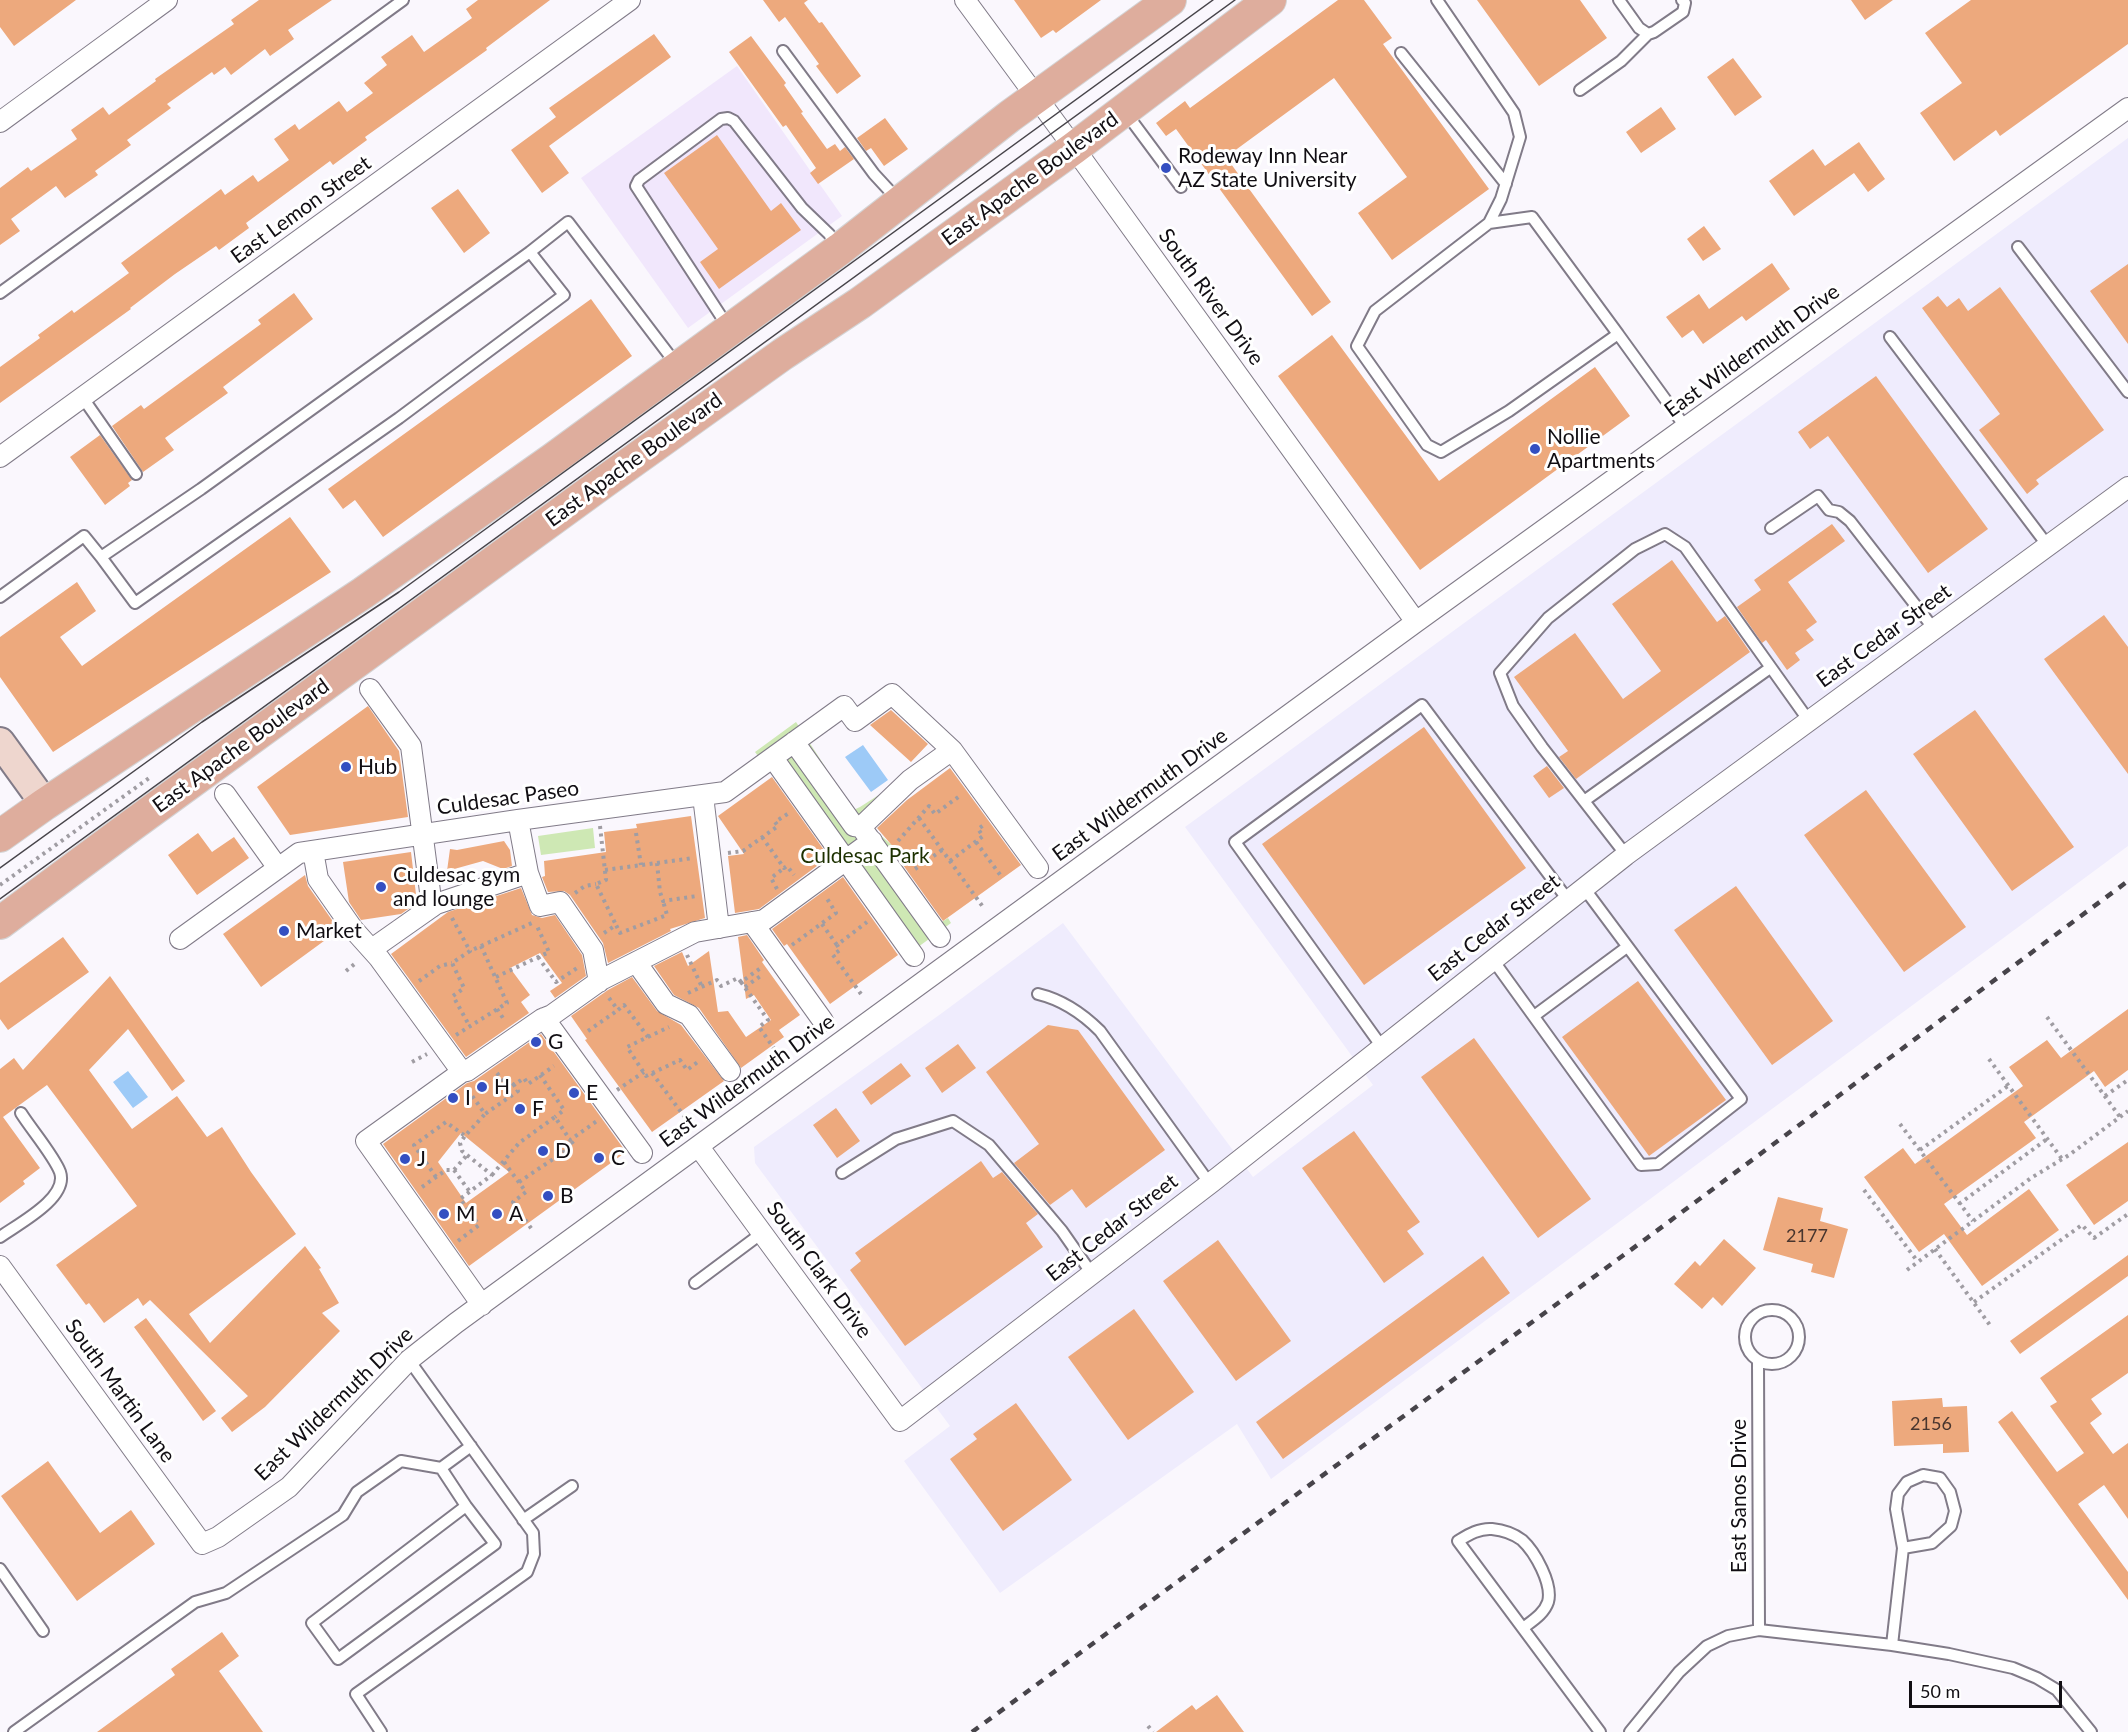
<!DOCTYPE html>
<html>
<head>
<meta charset="utf-8">
<style>
	body { margin:0 }
	#map { position:relative; width:2128px; height:1732px; overflow:hidden; background:#faf7fd; font-family:Lato,sans-serif }
	canvas { display:block }
	.scale { position:absolute; left:1909px; top:1681px; width:153px; height:27px; box-sizing:border-box; border:3px solid #110e13; border-top:0; padding-left:8px; font-size:18px; line-height:21px; white-space:nowrap; color:#110e13; -webkit-text-stroke:4px #fff; paint-order:stroke }
</style>
</head>
<body>
<div id="map">
<canvas width="2128" height="1732"></canvas>
<div class="scale">50 m</div>
</div>
<script>
const ctx = document.querySelector('canvas').getContext('2d');
ctx.lineJoin = 'round';
function fill(path, color) { ctx.fillStyle = color; ctx.fill(path, 'evenodd'); }
function stroke(path, color, width, dash) { ctx.strokeStyle = color; ctx.lineWidth = width; ctx.lineCap = dash ? 'butt' : 'round'; ctx.setLineDash(dash || []); ctx.stroke(path); }
function drawText(font, color, halo, rows, align = 'center') {
  ctx.font = font + ' Lato,sans-serif'; ctx.lineWidth = 6; ctx.setLineDash([]); ctx.textBaseline = 'middle'; ctx.strokeStyle = halo; ctx.fillStyle = color; for (const [text, x, y, turn = 0] of rows) {
    ctx.save(); ctx.translate(x, y); ctx.rotate((+turn || 0) * Math.PI / 180); ctx.textAlign = isNaN(turn) ? turn : align; if (halo) ctx.strokeText(text, 0, 0); ctx.fillText(text, 0, 0); ctx.restore();
  }
}
const built = new Path2D(`
	M737,66l105,150 -154,112 -107,-150z`);
const industrial = new Path2D(`
	M2128,138v708l-857,633 -34,-55 -237,169 -96,-132 46,-35 -195,-263 -1,-16 188,-134 121,-90 190,254 120,-92 -188,-258z`);
const green = new Path2D(`
	M796,722l30,46 -4,8 25,37 13,-6 42,-27 -32,46 24,21 -3,5 49,71 8,-5 3,5 -48,35 -3,-4 3,-3 -67,-93 -81,-106z
	M593,828l2,20 -54,7 -3,-19z`);
const water = new Path2D(`
	M863,745l25,35 -17,12 -26,-35z
	M128,1071l20,26 -15,11 -20,-26z`);
const building = new Path2D(`
	M0,0h76l-62,46 -14,-19z
	M259,0h73l-44,30 6,9 -24,17 -5,-7 -34,26 -6,-8 -11,8 -2,-3 -45,32 4,4 -44,32 4,5 -36,26 3,4 -33,23 -9,-12 -45,33 9,12 -20,14v-57l28,-21 3,4 46,-32 -6,-9 32,-23 6,8 47,-34 -1,-2 79,-55 -3,-4z
	M478,0h72l-64,48 1,2 -122,87 2,3 -34,25 -3,-4 -84,62 3,5 -30,22 -3,-4 -41,28 -45,34 1,1 -131,94v-36l40,-29 -2,-3 34,-25 2,3 55,-40 -8,-10 100,-74 4,6 28,-20 5,7 31,-22 -15,-21 21,-15 4,6 40,-29 8,11 26,-19 -9,-10 23,-18 -6,-8 31,-22 12,17 48,-34 -6,-9z
	M763,0h45l-4,3 15,20 3,-1 39,54 -24,18 -21,-28 3,-2 -34,-47 -6,5z
	M1014,0h87l-45,33 -3,-3 -12,8z
	M1338,0h26l28,38 -9,6 106,145 -97,71 -34,-47 49,-36 -73,-99 -108,79 105,145 -19,14 -136,-187 -10,7 -10,-13 29,-22 5,7z
	M1477,0h103l27,38 -68,48z
	M1851,0h42l-28,20z
	M1971,0h157v44l-128,92 -4,-6 -42,31 -34,-48 42,-30 -37,-50z
	M654,34l17,23 -122,89 20,27 -27,20 -31,-43 45,-33 -7,-9z
	M751,36l35,47 -2,2 19,27 -2,1 26,36 8,-5 5,7 5,-4 9,12 -36,25 -8,-11 6,-5 -30,-43 -3,2 -54,-75z
	M1733,58l29,39 -27,19 -28,-39z
	M1661,107l15,22 -35,24 -15,-21z
	M885,118l23,31 -24,17 -13,-18 -5,3 -9,-13z
	M717,135l54,76 10,-8 20,27 -82,59 -19,-27 18,-13 -54,-76z
	M1859,142l26,37 -17,13 -14,-19 -60,43 -25,-35 44,-32 12,17z
	M458,189l32,44 -26,20 -33,-45z
	M1704,226l17,23 -18,12 -16,-22z
	M1772,263l18,26 -44,32 -4,-5 -39,28 -10,-14 -11,8 -16,-21 33,-23 10,15z
	M2128,264v80l-38,-53z
	M2000,287l104,143 -68,50 3,4 -12,10 -48,-64 21,-16 -78,-106 16,-12 9,11 12,-9 9,13z
	M294,293l19,26 -90,68 5,6 -63,45 9,12 -31,22 -31,-46 29,-21 3,4 117,-85 -3,-4z
	M591,299l41,57 -249,181 -28,-37 -12,9 -15,-20z
	M1332,335l107,146 156,-114 35,49 -210,154 -142,-194z
	M1876,376l112,153 -60,44 -100,-137 -18,13 -12,-17z
	M100,435l32,45 -4,3 2,3 -25,19 -35,-48z
	M290,517l41,55 -278,180 -53,-75v-40l77,-55 19,29 -36,26 22,29z
	M1832,524l13,17 -57,41 29,40 -11,8 8,10 -19,13 5,7 -13,10 -21,-30 -4,3 -25,-36 24,-17 -7,-10z
	M1672,560l45,62 8,-6 25,36 -174,127 -17,-22 9,-6 -54,-74 61,-44 48,66 38,-28 -49,-67z
	M2104,615l24,32v127l-84,-115z
	M368,706l31,45 9,66 -118,18 -33,-48z
	M891,710l37,34 -17,18 -41,-37z
	M1975,710l99,137 -62,44 -99,-137z
	M1424,727l102,141 -162,117 -102,-141z
	M1547,766l17,22 -15,10 -16,-22z
	M950,768l71,97 -78,56 -50,-70 2,-2 -18,-21 30,-28z
	M772,777l57,80 -70,52 -24,4 -7,-57 16,-2 -26,-38z
	M1866,790l100,137 -62,45 -100,-137z
	M691,816l14,102 -35,11 1,2 -63,32 -5,-20 -33,-48 -6,-4 -16,1 -6,-15 3,-1 -1,-15 62,-9 -2,-20 33,-4 -1,-4z
	M198,833l14,19 22,-15 15,21 -52,37 -29,-40z
	M504,841l6,9 2,16 -9,3 -20,-8 -36,10 3,-22 7,1z
	M411,852l6,51 -16,11 -40,6 -12,-18 -6,-40z
	M305,875l3,11 31,44 -78,57 -38,-53z
	M843,877l55,78 -68,49 -43,-60 -3,2 -12,-17z
	M1736,886l97,135 -61,44 -98,-135z
	M521,888l11,27 10,3 13,-3 27,40 4,21 -31,22 -5,-7 12,-8 -22,-30 -30,15 20,27 -9,7 8,11 -63,44 -75,-103 57,-42z
	M747,935l17,25 -2,2 38,53 -21,15 5,7 -43,31 -42,-60 -25,-13 -20,-29 28,-14 6,14 21,-15 9,61 10,-1 18,26 25,-17 -17,-25 -8,4 -8,-62z
	M63,937l26,35 -81,58 -8,-11v-36z
	M110,976l75,105 -13,10 -44,-62 -39,41 43,59 45,-33 30,41 15,-10 29,45 45,62 -107,80 21,29 95,-97 16,22 -2,1 20,34 -17,10 18,18 -75,76 -33,25 -11,-14 27,-22 -98,-96 -7,6 -5,-8 -34,25 -15,-20 -3,2 -30,-40 81,-59 -90,-121 -44,32 37,51 -17,13 2,3 -25,19v-134l14,-11 9,12z
	M632,977l25,34 24,14 43,56 -72,51 -67,-92 2,-1 -16,-23 37,-26z
	M1638,981l88,119 -77,56 -87,-119z
	M2128,1009v61l-23,17 -11,-16 -70,51 12,16 -92,66 23,31 62,-46 30,41 -77,56 -38,-52 -25,18 -55,-75 39,-29 12,16 108,-78 -14,-19 38,-27 14,18z
	M1048,1025l30,5 87,120 -79,58 -14,-19 -22,16 -36,-42 25,-19 -53,-72z
	M541,1034l85,118 -157,114 -86,-122 84,-61 7,-2zM461,1133l48,39 -43,31 -28,-41z
	M1474,1038l117,161 -53,39 -117,-161z
	M958,1044l18,24 -34,25 -17,-25z
	M901,1063l10,13 -40,29 -9,-13z
	M836,1108l24,33 -23,17 -24,-33z
	M1354,1131l66,91 -13,9 17,23 -40,29 -82,-115z
	M2128,1142v59l-34,24 -28,-40z
	M981,1161l12,17 9,-6 36,42 -12,9 17,24 -138,99 -55,-76 11,-9 -6,-8z
	M1778,1197l45,11 -3,13 28,8 -14,49 -23,-6 2,-8 -50,-14z
	M1724,1239l32,29 -34,38 -9,-9 -11,12 -28,-25 21,-23 5,5z
	M1218,1240l73,101 -55,40 -73,-100z
	M2128,1255v21l-108,78 -10,-13z
	M1483,1256l27,37 -227,166 -27,-37z
	M1134,1309l60,83 -66,48 -60,-83z
	M2128,1315v58l-37,26 11,15 -12,9 23,31 15,-11v76l-24,-34 -26,19 50,68v28l-130,-178 14,-11 45,61 27,-19 -34,-47 7,-4 -17,-24z
	M146,1318l70,93 -13,10 -69,-94z
	M1942,1398l1,9 24,-1 2,46 -26,1v-9l-49,2 -2,-45z
	M1016,1403l56,77 -69,51 -53,-72 27,-20 -4,-5z
	M48,1461l52,72 31,-23 24,34 -78,57 -76,-105z
	M222,1632l17,24 -20,15 44,61h-166l78,-57 -4,-6z
	M1217,1695l27,37h-88l36,-27 4,5z`);
const path = new Path2D(`
	M919,818l64,89
	M600,826l6,54 -10,4 20,41
	M636,833l5,32
	M762,837l22,31 3,-2 7,9
	M898,841l31,-35 6,8 26,-19
	M976,842l25,34
	M728,853l15,-2 35,-25 -3,-4 14,-9
	M950,861l33,-25 -5,-7 7,-5
	M657,863l36,-5
	M915,869l27,-19
	M605,870l52,-7 3,29 3,9 34,-5
	M0,885l149,-107
	M777,889l-6,-11 13,-10
	M575,893l10,-7 11,-2
	M452,918l18,33 -18,12 12,25 -11,8 16,29
	M822,924l15,21
	M604,933l12,-8 4,8 47,-18 -4,-14
	M792,945l44,-32 -10,-16
	M481,946l51,-23
	M687,955l15,32
	M538,957l18,25 21,-14
	M346,971l11,-9
	M496,977l53,-25 -13,-28
	M419,981l21,-15 12,-3
	M741,982l27,38 -9,7 19,27
	M745,987l17,-12
	M688,993l29,-13 4,6 17,-8 3,4 21,-15
	M861,994l-28,-39 7,-5 -3,-5 30,-23
	M609,998l9,12 6,-5 24,32 -21,10 19,29 34,-16 7,10 12,-9
	M497,1009l8,12
	M2047,1017l73,100
	M588,1031l30,-21
	M456,1035l51,-32 -26,-57 -11,5
	M648,1037l21,-10
	M1989,1059l73,100
	M412,1062l15,-8
	M497,1073l9,12 5,-3 3,3
	M652,1073l35,47
	M540,1075l24,35 -9,7
	M468,1090l17,24 33,-23 -4,-6 10,-7 4,6 26,-18
	M617,1090l27,-18
	M2105,1096l23,-16
	M1900,1124l73,97
	M1920,1150l88,-64
	M504,1162l22,30 -13,10 20,29
	M454,1170l16,22
	M492,1175l27,-32 36,-26 15,23 27,-19
	M436,1177l-22,-32 32,-23 19,14 20,-22
	M519,1182l55,-37 -4,-5
	M422,1187l24,-17h8l13,-15
	M1864,1190l54,72
	M1959,1204l88,-65
	M458,1241l21,-16 -19,-26 32,-24 -30,-24 -2,-8 5,-7
	M1935,1249l57,79
	M1907,1270l124,-92 38,-23 59,-44
	M1974,1302l108,-77 12,13 34,-24
	M1148,1726l5,6`);
const lane = new Path2D(`
	M1437,0l77,113 6,24 -19,62 -12,24 -114,88 -18,35 70,99 14,7 68,-41 109,-77 68,94
	M1619,0l20,28 9,6 6,-2 29,-20 2,-9 -3,-3
	M783,51l91,123 24,26
	M1401,53l105,131
	M1580,90l41,-29 27,-27
	M1126,113l55,74
	M1489,223l43,-6 86,117
	M2018,247l110,145
	M530,252l34,43 -165,123 -264,185 -34,-46 100,-68 329,-237 38,-30 108,142
	M0,293l403,-293
	M728,327l-92,-141 3,-6 82,-61 7,-1 6,3 68,87 27,26 10,14
	M1890,337l158,209
	M83,398l53,76
	M1771,528l47,-32 11,14 10,2 11,9 84,108
	M0,597l84,-61 17,21
	M1584,801l186,-133
	M1626,855l-84,-108 -29,-41 -13,-33 48,-55 87,-69 30,-15 20,13 124,174
	M1493,960l148,205 17,-1 83,-65 -157,-211
	M1038,994c25,6 44,19 62,37l110,153
	M1534,1016l93,-69
	M1382,1047l-147,-205 187,-137 146,195
	M842,1173l54,-34 57,-18 36,24 73,86 30,43
	M0,1237c18,-13 69,-39 60,-65 -6,-16 -29,-43 -39,-59
	M695,1283l67,-50
	M1745 1337a27 27 0 1 1 54 0a27 27 0 1 1-54 0Z
	M1758,1361l1,269
	M441,1468l25,38 29,38 -157,115 -26,-36 154,-117
	M523,1520l49,-34
	M0,1569l43,62
	M1523,1628c9,-7 21,-14 25,-26 5,-18 -13,-50 -26,-62 -8,-6 -20,-10 -30,-11 -13,-1 -24,6 -34,12l142,191
	M1892,1645l11,-97 -7,-39 2,-15 9,-12 16,-7 17,3 10,14 5,19 -4,15 -19,17 -29,5
	M14,1732l181,-130 31,-9 117,-78 14,-23 44,-31 40,7 30,-22
	M381,1732l-25,-38 171,-122 7,-18 -1,-21 -124,-173
	M1630,1732l49,-60 28,-26 21,-10 31,-6 133,15 57,9 64,14 24,10 20,12 34,42`);
const street = new Path2D(`
	M965,0l109,148 342,474
	M0,122l167,-122
	M0,457l630,-457
	M370,689l41,57 21,161
	M794,742l60,84 7,1 79,110
	M773,758l141,198
	M225,794l53,74
	M703,796l16,132
	M861,827l49,-47 42,-30
	M313,851l5,28 35,50 26,29 83,114 -96,69 116,164
	M528,873l12,33 20,-4 33,48 6,32
	M752,922l71,99
	M180,939l119,-86 219,-33 207,-28 119,-86 11,15 37,-27 60,56 86,118
	M372,949l64,-45 92,-31 -10,-53
	M636,962l30,42 23,11 41,56
	M544,1018l98,135
	M462,1072l5,-1 75,-52 10,-4 49,-35 94,-48 69,-12 108,-79
	M699,1147l201,274 312,-239 414,-327 502,-368
	M0,1266l202,278 16,-7 71,-50 120,-127 47,-37 960,-701 712,-514`);
const secondary = new Path2D(`
	M0,742l45,62`);
const primary = new Path2D(`
	M0,836l45,-32 318,-211 190,-134 287,-210 170,-133 160,-116
	M0,923l132,-98 473,-344 178,-127 77,-51 214,-155 196,-148`);
const tram = new Path2D(`
	M0,868l202,-146 197,-130 814,-592
	M0,899l1235,-899`);
const rail = new Path2D(`
	M972,1732l675,-494 481,-357`);
const markers = [
	[1166,168,6,"#344fc1"],
	[1535,449,6,"#344fc1"],
	[346,767,6,"#344fc1"],
	[381,887,6,"#344fc1"],
	[284,931,6,"#344fc1"],
	[536,1042,6,"#344fc1"],
	[482,1087,6,"#344fc1"],
	[574,1093,6,"#344fc1"],
	[453,1098,6,"#344fc1"],
	[520,1109,6,"#344fc1"],
	[543,1151,6,"#344fc1"],
	[599,1158,6,"#344fc1"],
	[405,1159,6,"#344fc1"],
	[548,1196,6,"#344fc1"],
	[444,1214,6,"#344fc1"],
	[497,1214,6,"#344fc1"]
];
const numberNames = [
	["2177",1807,1236],
	["2156",1931,1424]
];
const poiNames = [
	["Rodeway Inn Near",1178,156],
	["AZ State University",1178,180],
	["Nollie",1547,437],
	["Apartments",1547,461],
	["Hub",358,767],
	["Culdesac gym",393,875],
	["and lounge",393,899],
	["Market",296,931],
	["G",548,1042],
	["H",494,1087],
	["E",586,1093],
	["I",465,1098],
	["F",532,1109],
	["D",555,1151],
	["C",611,1158],
	["J",417,1159],
	["B",560,1196],
	["M",456,1214],
	["A",509,1214]
];
const streetNames = [
	["East Apache Boulevard",1030,179,-36],
	["East Lemon Street",301,210,-36],
	["South River Drive",1211,297,54],
	["East Wildermuth Drive",1752,351,-36],
	["East Apache Boulevard",634,460,-36],
	["East Cedar Street",1884,636,-36],
	["East Apache Boulevard",241,746,-36],
	["East Wildermuth Drive",1140,795,-36],
	["Culdesac Paseo",508,798,-8],
	["East Cedar Street",1494,928,-38],
	["East Wildermuth Drive",747,1081,-36],
	["East Cedar Street",1112,1228,-38],
	["South Clark Drive",819,1270,54],
	["South Martin Lane",120,1391,54],
	["East Wildermuth Drive",334,1404,-44],
	["East Sanos Drive",1739,1496,-90]
];
const parkNames = [
	["Culdesac Park",865,856]
];
fill(built, '#f1e7fc');
fill(industrial, '#efecfd');
fill(green, '#cee8b4');
fill(water, '#9dcaf7');
fill(building, '#eda97d');
stroke(lane, '#817b88', 14);
stroke(street, '#817b88', 22);
stroke(secondary, '#817b88', 32);
stroke(primary, '#d4d4d5', 34);
stroke(path, '#a09da3', 4, [3, 4.5]);
stroke(lane, '#fff', 10);
stroke(street, '#fff', 20);
stroke(secondary, '#eed6ce', 28);
stroke(primary, '#dead9d', 32);
stroke(tram, '#47444a', 1.5);
stroke(rail, '#47444a', 4.5, [8, 8]);
for (const [x, y, r, color] of markers) { const dot = new Path2D(); dot.arc(x, y, r, 0, 2 * Math.PI); ctx.fillStyle = color; ctx.fill(dot); stroke(dot, '#fff', 2); }
drawText('18px', '#48352e', null, numberNames);
drawText('21px', '#110e13', '#fff', poiNames, 'left');
drawText('21px', '#110e13', '#fff', streetNames);
drawText('21px', '#1d3100', '#fff', parkNames);
</script>
</body>
</html>
